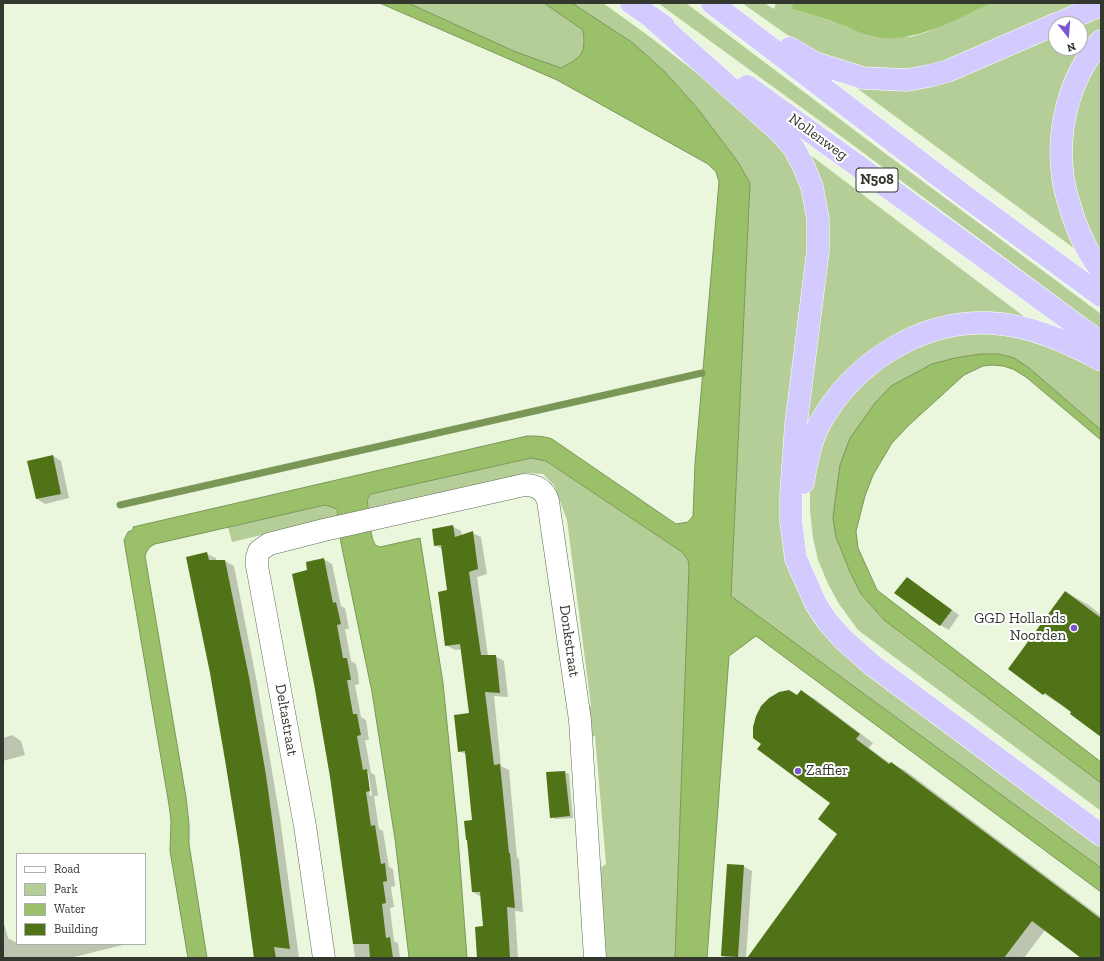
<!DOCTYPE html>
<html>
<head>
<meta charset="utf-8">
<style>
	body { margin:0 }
	#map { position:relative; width:1104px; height:961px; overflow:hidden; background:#eaf7dd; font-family:"Zilla Slab",serif }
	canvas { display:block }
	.frame { position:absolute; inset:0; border:4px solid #33382e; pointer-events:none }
	.legend { position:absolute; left:16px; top:853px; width:130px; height:92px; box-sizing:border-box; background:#fff; border:1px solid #adafab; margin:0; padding:5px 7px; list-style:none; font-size:12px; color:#33382e }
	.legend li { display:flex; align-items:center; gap:8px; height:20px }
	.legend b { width:20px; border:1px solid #adafab }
	.north { position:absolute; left:1048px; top:16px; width:40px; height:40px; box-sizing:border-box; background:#fff; border:1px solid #adafab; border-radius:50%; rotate:163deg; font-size:11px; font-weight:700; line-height:16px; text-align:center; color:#33382e }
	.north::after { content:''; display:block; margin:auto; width:14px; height:18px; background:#7a57d1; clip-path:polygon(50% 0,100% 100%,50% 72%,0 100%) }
</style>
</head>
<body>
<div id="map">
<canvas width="1104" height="961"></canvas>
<div class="frame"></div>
<ul class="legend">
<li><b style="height:5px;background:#fff"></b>Road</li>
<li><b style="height:11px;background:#b5ce98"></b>Park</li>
<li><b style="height:11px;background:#9ac06a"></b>Water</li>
<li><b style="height:11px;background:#517318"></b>Building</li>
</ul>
<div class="north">N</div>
</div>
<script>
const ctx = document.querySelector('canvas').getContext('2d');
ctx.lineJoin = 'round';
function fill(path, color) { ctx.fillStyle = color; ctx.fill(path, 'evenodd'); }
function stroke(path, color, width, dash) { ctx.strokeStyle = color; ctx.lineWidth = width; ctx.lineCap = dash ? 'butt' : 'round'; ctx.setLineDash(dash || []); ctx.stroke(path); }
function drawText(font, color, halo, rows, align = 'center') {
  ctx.font = font + ' "Zilla Slab",serif'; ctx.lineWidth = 4; ctx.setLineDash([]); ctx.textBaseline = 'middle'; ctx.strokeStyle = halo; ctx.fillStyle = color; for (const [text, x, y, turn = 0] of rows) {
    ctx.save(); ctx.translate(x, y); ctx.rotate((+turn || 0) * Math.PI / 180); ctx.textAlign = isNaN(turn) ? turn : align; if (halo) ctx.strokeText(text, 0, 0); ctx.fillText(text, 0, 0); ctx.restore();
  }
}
const green = new Path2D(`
	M408,3h136l39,27c3,24 -1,27 -22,38l-45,-16z
	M572,3h31l43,31 115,88 16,18 23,37 11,48 -24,227 22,157 292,235v24l-370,-272 19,-413 -12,-21 -40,-53 -33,-37 -32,-29z
	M658,3h27l5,3 196,148 215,160v15l-259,-192z
	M742,3h22l10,6 2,-6h17v6l47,15 30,12 41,1 16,-5 65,-29h96l-138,60 -67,9 -60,-14 -37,-24z
	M1101,14v16l-4,5 -35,61 13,153 -221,-163 202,-52v14h24v-24z
	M1101,57v199l-25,-53 -7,-55 10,-49 13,-30z
	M809,154l217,164 -21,-5h-18l-59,11 -122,114z
	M996,333l27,2 52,18 26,19v58l-72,-62 -30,-14h-18l-26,4 -23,6 -70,58 -12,16 -14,99 14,35 11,22 23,26 217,163v28l-243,-181 -19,-26 -11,-20 -10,-24 -5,-22 -3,-28v-22l14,-52 27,-41 43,-38 56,-22z
	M525,458h15l6,3 136,91 6,8 1,7 -14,391h-70l-6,-89 7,-5 -11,-128h-7l-3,-29 6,-1 -24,-186 -13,-35 -11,-11 -16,-1 -158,36 -2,-9 4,-6z
	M325,505l10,3 3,9 -106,25 -4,-15z`);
const forest = new Path2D(`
	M793,3h92l7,1 8,-1h92c-37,16 -79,43 -121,33 -11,-2 -21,-9 -32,-12 -15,-6 -31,-10 -47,-15z`);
const water = new Path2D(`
	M380,3h28l108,49 45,16c21,-11 25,-14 22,-38l-39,-27h28l61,40 10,9 22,20 33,37 40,53 12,21 -19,413 370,272v24l-345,-256 -27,20 -22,302h-32l14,-391 -1,-7 -6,-8 -136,-91 -15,-3 -160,36 -4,6c2,9 3,38 8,44 1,2 3,2 5,3l40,-9 23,145 14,141 10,134h-58l-14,-119 -23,-147 -31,-149 -4,-32 -2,-3 -10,-3 -170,39c-6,3 -8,6 -10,12l41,241 3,27v20l18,114h-19l-18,-107 1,-31 -2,-15 -45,-265 4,-8 5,-2v-3l394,-91c9,0 17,0 25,3l124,85 12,-2 5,-6 2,-52 24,-282 -3,-10 -8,-8 -151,-84z
	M981,354h18l15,4 15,10 72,62v10l-75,-63 -13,-8 -10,-3 -11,-1 -9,1 -19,9 -55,50 -17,18 -19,32 -8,21 -9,35 2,17 19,42 224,172v21l-217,-163 -23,-26 -11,-22 -14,-35 -3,-19 4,-31 3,-22 10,-27 25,-35 16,-17 41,-22 23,-6z`);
const shadow = new Path2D(`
	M53,456l8,5 8,37 -24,6 -8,-5z
	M452,526l9,5 1,5 10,-3 9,4 6,37 -10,3 11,79h7l9,5 4,36 -14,-1 7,70 8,4 8,88 2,1 4,53 -8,-1 3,47h-40l6,-31 -3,-30 -8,-5v-71l-6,-66 -8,-4 11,-37 -8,-65 -7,1 -9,-5 3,-54 -7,-42 -7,-4z
	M207,554l9,4v3h9l9,5 23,117 23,135 19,140h-45z
	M323,559l9,5 9,42 4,2 4,21h-4l6,32 5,3 2,10 1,10 -4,1 6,32 5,3 3,20h-4l6,33 4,2 3,21h-4l5,33 4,2 6,36 4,2 2,17 -4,1 3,20 -4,1 4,33 4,2 2,15h-45l-46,-388zM366,771h2l4,25h-2z
	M907,578l52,37 -10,15 -9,-5z
	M1066,592l24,14 11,9v121l-28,-24 -29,-18z
	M801,691l14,8 58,44 -4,5 22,16v-1l15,8 195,146v41h-18l-38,-28 -21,28h-274l88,-124 -7,-31 -33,-108z
	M12,735l9,6 4,14 -22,6v-23z
	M565,772l4,2 4,44 -18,1 -4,-2 -4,-44z
	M743,866l9,5 -6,87h-20l-4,-3z
	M3,920l5,18 9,5v2l6,-1 100,1 -53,13h-67z`);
const stream = new Path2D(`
	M120,505l582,-132`);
const building = new Path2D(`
	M53,455l8,39 -25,5 -9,-38z
	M453,525l2,12 18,-6 5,38 -9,3 12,83h15l4,38 -15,-1 9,73 6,-1 9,89h1l5,55 -8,-1 3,51h-33l-2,-31 8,-1 -3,-34h-8l-5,-52h-1l-2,-19 8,-1 -7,-69 -7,1 -4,-37 15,-2 -9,-69 -15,2 -7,-54 9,-2 -6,-45 -7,1 -2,-17z
	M207,552l2,8h16l24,117 17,98 24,174 -16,-2 2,11h-22l-15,-111 -14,-87 -15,-87 -24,-116z
	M324,558l9,45 3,-1 5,22 -4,1 6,33h4l4,22h-4l6,34h4l2,11 2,10 -4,1 6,34 4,-1 3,22 -4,1 5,34 4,-1 6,39 4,-1 2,18 -4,1 3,21 -4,1 4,34 4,-1 3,21h-23l-1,-14h-16l-23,-167 -16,-93 -22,-110 15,-4 -1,-8z
	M907,577l45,33 -12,16 -46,-33z
	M1065,591l36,27v119l-31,-23 1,-2 -26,-19 -2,2 -35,-26z
	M789,690l8,5 4,-5 59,44 -4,5 33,25 2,-2 210,157v39h-20l-49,-37 -28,37h-257l90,-124 -19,-15 12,-16 -73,-54 4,-5 -8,-6v-11l3,-11 5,-10 8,-8 10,-6z
	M565,771l5,45 -20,2 -4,-46z
	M727,864l17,1 -6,92 -17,-1z`);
const street = new Path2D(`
	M324,958l-19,-132 -48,-260v-9l2,-6 10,-7 55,-14 200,-45c12,0 20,4 24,16l32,219 15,238`);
const highway = new Path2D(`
	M631,3l33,23
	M712,3l250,191 139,102
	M652,18l128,114 14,16 10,19 8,20 6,32v32l-22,173 -5,70v27l5,38 20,45 12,18 15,17 28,25 230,171
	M1057,24l44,-19
	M1101,41c-32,36 -45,90 -38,137 2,15 7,29 12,44 6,16 14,34 26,48
	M790,48l25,15 48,15 44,2 22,-4 19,-5 108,-47
	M747,86l201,145 153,112
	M803,483c3,-19 7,-41 16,-58 33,-61 100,-105 171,-102 40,2 76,18 111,37`);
const markers = [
	[1074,628,4,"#7a57d1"],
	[798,771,4,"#7a57d1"]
];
const shields = [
	[877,180,42]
];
const shieldNames = [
	["N508",877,180]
];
const streetNames = [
	["Nollenweg",818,137,36],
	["Donkstraat",569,641,82],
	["Deltastraat",286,720,80]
];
const poiNames = [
	["GGD Hollands",1066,619],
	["Noorden",1066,636],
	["Zaffier",806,771,"left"]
];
fill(green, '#b5ce98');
fill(forest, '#9cc36c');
fill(water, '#9ac06a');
stroke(water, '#7b9758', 1);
fill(shadow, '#0003');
stroke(stream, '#7b9758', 7);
fill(building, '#517318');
stroke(street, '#616c55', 23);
stroke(highway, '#fff', 23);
stroke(street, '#fff', 22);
stroke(highway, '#d3cafd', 22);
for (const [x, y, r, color] of markers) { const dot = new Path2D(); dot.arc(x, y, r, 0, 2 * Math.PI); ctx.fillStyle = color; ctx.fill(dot); stroke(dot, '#fff', 1.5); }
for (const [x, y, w] of shields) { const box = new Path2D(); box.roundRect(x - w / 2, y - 12, w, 24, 3); ctx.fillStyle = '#fff'; ctx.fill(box); stroke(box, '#33382e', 1); }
drawText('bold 14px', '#33382e', null, shieldNames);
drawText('15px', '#33382e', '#fff', streetNames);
drawText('15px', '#33382e', '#fff', poiNames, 'right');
</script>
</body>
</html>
